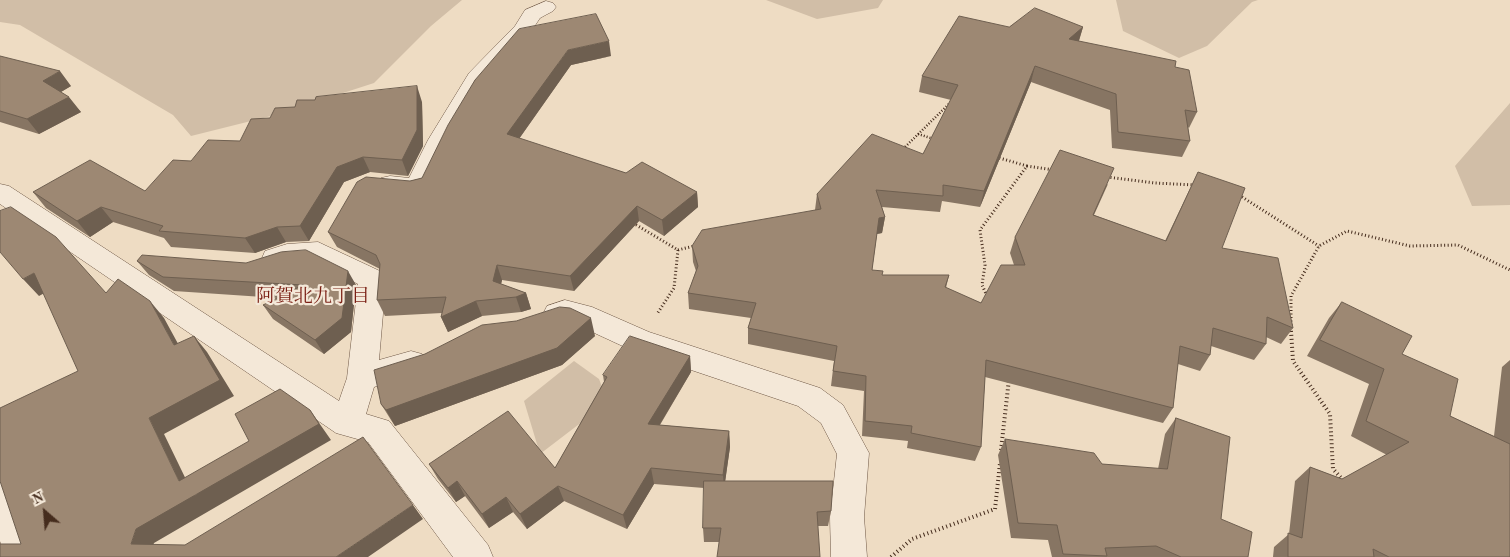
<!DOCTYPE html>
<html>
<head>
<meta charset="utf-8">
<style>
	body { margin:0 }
	#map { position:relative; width:1510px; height:557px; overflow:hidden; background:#eedcc3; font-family:"Old Standard TT",serif }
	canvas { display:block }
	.north { position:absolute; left:20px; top:487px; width:50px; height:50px; -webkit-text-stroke:4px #f4e8d8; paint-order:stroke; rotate:333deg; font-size:14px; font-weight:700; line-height:20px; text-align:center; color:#452c1d }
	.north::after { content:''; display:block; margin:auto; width:18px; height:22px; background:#452c1d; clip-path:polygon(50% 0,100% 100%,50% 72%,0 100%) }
</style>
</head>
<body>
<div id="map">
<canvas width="1510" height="557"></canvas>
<div class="north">N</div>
</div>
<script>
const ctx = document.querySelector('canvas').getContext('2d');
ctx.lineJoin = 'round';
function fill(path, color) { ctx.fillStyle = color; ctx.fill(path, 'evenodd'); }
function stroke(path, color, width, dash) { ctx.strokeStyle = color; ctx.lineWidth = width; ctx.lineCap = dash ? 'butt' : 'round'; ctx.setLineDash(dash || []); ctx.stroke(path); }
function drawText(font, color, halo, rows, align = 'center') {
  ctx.font = font + ' "Old Standard TT","Noto Serif JP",serif'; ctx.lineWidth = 4.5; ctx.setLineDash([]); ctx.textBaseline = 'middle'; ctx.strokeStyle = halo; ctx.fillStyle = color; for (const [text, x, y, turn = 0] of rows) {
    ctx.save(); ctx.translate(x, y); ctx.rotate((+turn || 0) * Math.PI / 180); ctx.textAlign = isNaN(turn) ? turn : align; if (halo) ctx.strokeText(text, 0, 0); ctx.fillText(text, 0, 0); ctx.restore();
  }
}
const green = new Path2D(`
	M0,0h462l-31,26 -57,57 -99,32 -84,21 -18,-21 -153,-90 -20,-3z
	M766,0h117l-5,8 -61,11z
	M1116,0h142l-6,2 -45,44 -28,12 -56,-27z
	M1510,103v102l-38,1 -17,-40z
	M574,361l25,18 9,23 -68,52 -16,-53z`);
const pathFar2 = new Path2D(`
	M918,134l16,5
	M903,149l49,-48`);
const pathFar1 = new Path2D(`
	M996,157l31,9
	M1107,177l48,6 40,2
	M1239,195l80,51
	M633,223l45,27 -4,38 -17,26
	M678,250l16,-4
	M987,296l-5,-11 3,-20 -5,-35 47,-64 27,4
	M1291,332v-36l28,-50 28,-15 63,15 48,-1 52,25`);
const path = new Path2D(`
	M1291,331l2,30 37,53 3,55 11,12
	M1001,450l8,-71
	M891,557l21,-18 83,-30 5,-46`);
const minor = new Path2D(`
	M546,1l7,2 3,4 -3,4 -13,7 -10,15 -44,48 -34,59 -26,53 -9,2 -36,-5 -3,-6 3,-6 9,-2 19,2 19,-38 41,-67 46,-47 10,-16z
	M0,184l9,2 330,215 8,-23 11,-94c-14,-7 -28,-18 -42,-22 -17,-4 -34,8 -51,3l-3,-7 3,-7 22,-7 31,-2 64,30 4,7 -7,81 32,-9 11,3 4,9 -4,9 -48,15 -8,27 23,7 99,124 5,12h-40l-85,-115 -32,-9 -336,-229z
	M565,300l27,7 57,25 171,56 23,17 26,48 -5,64 3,40h-36l-1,-40 7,-63 -16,-31 -23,-17 -169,-57 -54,-25 -9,-2 -9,3 -10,-3 -4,-8 4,-8z
	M0,473l12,4 29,80h-36l-5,-16z`);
const wall = new Path2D(`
	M1009,27h74l-4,14 96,26 22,45 -8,16 -1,-1 2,14 -8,16 -70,-9 -2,-38 -79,-28 -51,125 -38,-6 -2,11 -58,-5 3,10 -3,16 -5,1 -5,36 10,5h67l-3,13 35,15 33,-38 -4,-12 5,-16 93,-53 -14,31 71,26 33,-69 24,76 71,80 -12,16 -15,-7v7l-12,16 -43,-14 -1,9 -10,16 -22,-7 -5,44 -10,15 -178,-46 -4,70 -6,14 -68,-13 1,-7 -46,-5 2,-45 -33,-5 3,-25 -86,-17v-16l3,-10 -62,-9 -1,-16 8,-22 -3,-9 -1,-16 123,-36 2,-16 106,-40 28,-54 -32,-8 3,-16z
	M0,56l71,30 -10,6 20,20 -42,22 -39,-12z
	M611,56l-40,9 -52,74 107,34 71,19 1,15 -34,29 -25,-15 -65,70 -72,-11 -1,4 25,9 5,16 -10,3 -39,4 -34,16 -7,-15 1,-4 -57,3 -8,-16 3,-31 -43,-22 -9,-15 82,-51 12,-3 53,-98z
	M422,102l1,44 -15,30 -38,-4 -26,10 -35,59 -23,1 -31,11 -84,-6 -7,-9 -51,-16 -23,15 -44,-29 -13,-16 112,-1 46,-30 49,-20 30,-23z
	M137,261l109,2 110,22 -5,47 -27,22 -51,-35 -10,-14 15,-7 -104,-7 -25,-16z
	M1342,302l60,52 48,62 44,20 8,-69 8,-7v197h-237l1,-10 15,-13 6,-53 15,-14 32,12 45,-24 -36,-19 18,-52 -62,-28 22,-38z
	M516,321l79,15 -33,29 -167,61 -4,-6 -10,-16 44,-50z
	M690,356l1,16 -31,53 69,6 1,16 -5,34 106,30 -3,15h-10l-99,16h-15l-1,-14 1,-40 -50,-4 -27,45 -63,-28 -37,28 -14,-17 -24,16 -24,-32 -9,6 -18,-23 -9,-15 126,4 49,-86 -1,-7z
	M1176,418l45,101 27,38h-196l-4,-17 -37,-2 -13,-83 7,-16 97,25 56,5 7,-35z`);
const shadedWall = new Path2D(`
	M1083,27l-5,16 -9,-4z
	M609,41l2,15 -40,9 -60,85 -4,-16 61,-84z
	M1035,66l-4,16 -51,125 4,-16z
	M60,71l11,15 -17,10 -11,-15z
	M417,86l5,16 1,44 -15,30 -6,-16z
	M69,97l12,15 -42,22 -12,-15z
	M363,157l7,15 -26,10 -35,59 -9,-15 37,-59z
	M697,192l1,15 -34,29 -2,-16z
	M637,206l2,15 -65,70 -4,-15z
	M101,207l12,15 -23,15 -13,-16z
	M885,217l-3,16 -6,1 3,-16z
	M277,227l9,15 -31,11 -10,-15z
	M497,265l5,15 -4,17 -5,-16z
	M348,271l8,14 -5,47 -27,22 -9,-14z
	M34,273l16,17 -11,6 -16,-17z
	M526,293l5,16 -10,3 -5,-15z
	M150,301l14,17 24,44 -14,-17z
	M476,301l6,15 -34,16 -7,-15z
	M591,318l4,18 -33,29 -167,61 -9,-16z
	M194,336l13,16 27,44 -70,38 30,62 116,-86 21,30 -177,103 -5,14 -18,-13 5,-15 43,-48 -30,-63z
	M690,356l1,16 -40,67 -3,-15z
	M729,431l1,16 -6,43 -1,-15z
	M651,468l3,16 -27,45 -4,-14z
	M457,481l8,15 -9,6 -8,-14z
	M558,486l6,15 -37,28 -7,-15z
	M506,497l7,15 -24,16 -7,-14z
	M413,505l10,14 -55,38h-32z`);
const building = new Path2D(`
	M1035,8l48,19 -14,12 107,22 -1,6 14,3 8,42 -12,-2 5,31 -72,-9 -2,-38 -81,-28 -51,125 -41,-6v11l-67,-6 9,27 -6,1 -7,52 11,1 -1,4h67l-4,12 36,16 20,-38h24l-10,-28 45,-87 54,18 -21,47 73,26 32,-69 47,16 -23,60 56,10 15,70 -26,-11 -1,27 -53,-16 -3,27 -30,-9 -7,62 -187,-48 -5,87 -70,-14 1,-7 -47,-5 1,-45 -33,-5 4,-25 -89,-18 8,-25 -68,-10 10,-27 -6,-20 10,-16 119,-21 -4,-15 55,-60 51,20 35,-69 -36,-9 37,-60 50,11z
	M596,14l13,27 -41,9 -61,84 119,39 16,-11 55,30 -35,28 -25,-14 -67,70 -73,-11 -4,16 33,12 -10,4 -40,4 -35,16 5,-20 -69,3 3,-36 -4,-9 -48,-23 29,-50 9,-5 44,4 12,-3 26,-53 27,-45 44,-51z
	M0,56l60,15 -17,10 26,16 -42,22 -27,-8z
	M417,86v44l-15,30 -39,-3 -26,10 -37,59 -23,1 -32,11 -86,-7 4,-5 -62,-19 -24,14 -44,-29 57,-32 55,31 28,-31 18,1 17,-21 32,1 11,-22 19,-1 5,-10 20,-1 2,-7h18l1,-3z
	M11,207l45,30 50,56 12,-14 32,22 24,44 20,-9 26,44 -71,38 30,63 70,-40 -14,-27 45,-25 30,21 9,14 -183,105 -5,15 54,1 178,-108 50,68 -77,52h-336v-13h21l-21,-63v-73l78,-37 -44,-98 -11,6 -23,-27v-41z
	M306,250l42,21 -6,47 -27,22 -52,-35 40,-20 -140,-8 -26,-16 5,-6 104,8 35,-11z
	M1342,302l70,34 -10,18 56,25 -8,37 60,28v113h-121l-16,-8 1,8h-86v-24l14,5 8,-71 32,12 67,-37 -43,-21 18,-52 -64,-29z
	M560,307l10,1 21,10 -34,30 -171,62 -5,-6 -7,-34 51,-16 57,-29 34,-4z
	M630,336l60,20 -42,68 81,7 -6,44 -72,-7 -28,47 -65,-29 -38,28 -14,-17 -24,17 -25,-33 -9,7 -19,-24 79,-53 47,57 52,-91 -4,-2z
	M1176,418l54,19 -9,82 31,13 -4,25h-67l-25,-11 -51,2 2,8 -44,-2 -6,-29 -39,-2 -13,-84 89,14 8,11 65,5z
	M704,481h129l-2,30 -14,1 3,45h-103l4,-29h-18z`);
const neighbourhoodNames = [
	["阿賀北九丁目",313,297]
];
fill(green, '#d1bea7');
stroke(minor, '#6f5846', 1);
stroke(pathFar2, '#452c1d', 2.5, [1, 2]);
stroke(pathFar1, '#452c1d', 3, [1, 2.5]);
stroke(path, '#452c1d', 4, [1, 3]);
fill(minor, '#f4e8d8');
fill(wall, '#877563');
fill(shadedWall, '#6e5f50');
fill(building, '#9d8873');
stroke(building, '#6e5f50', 1);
drawText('19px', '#7a1f14', '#f4e8d8', neighbourhoodNames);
</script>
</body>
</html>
